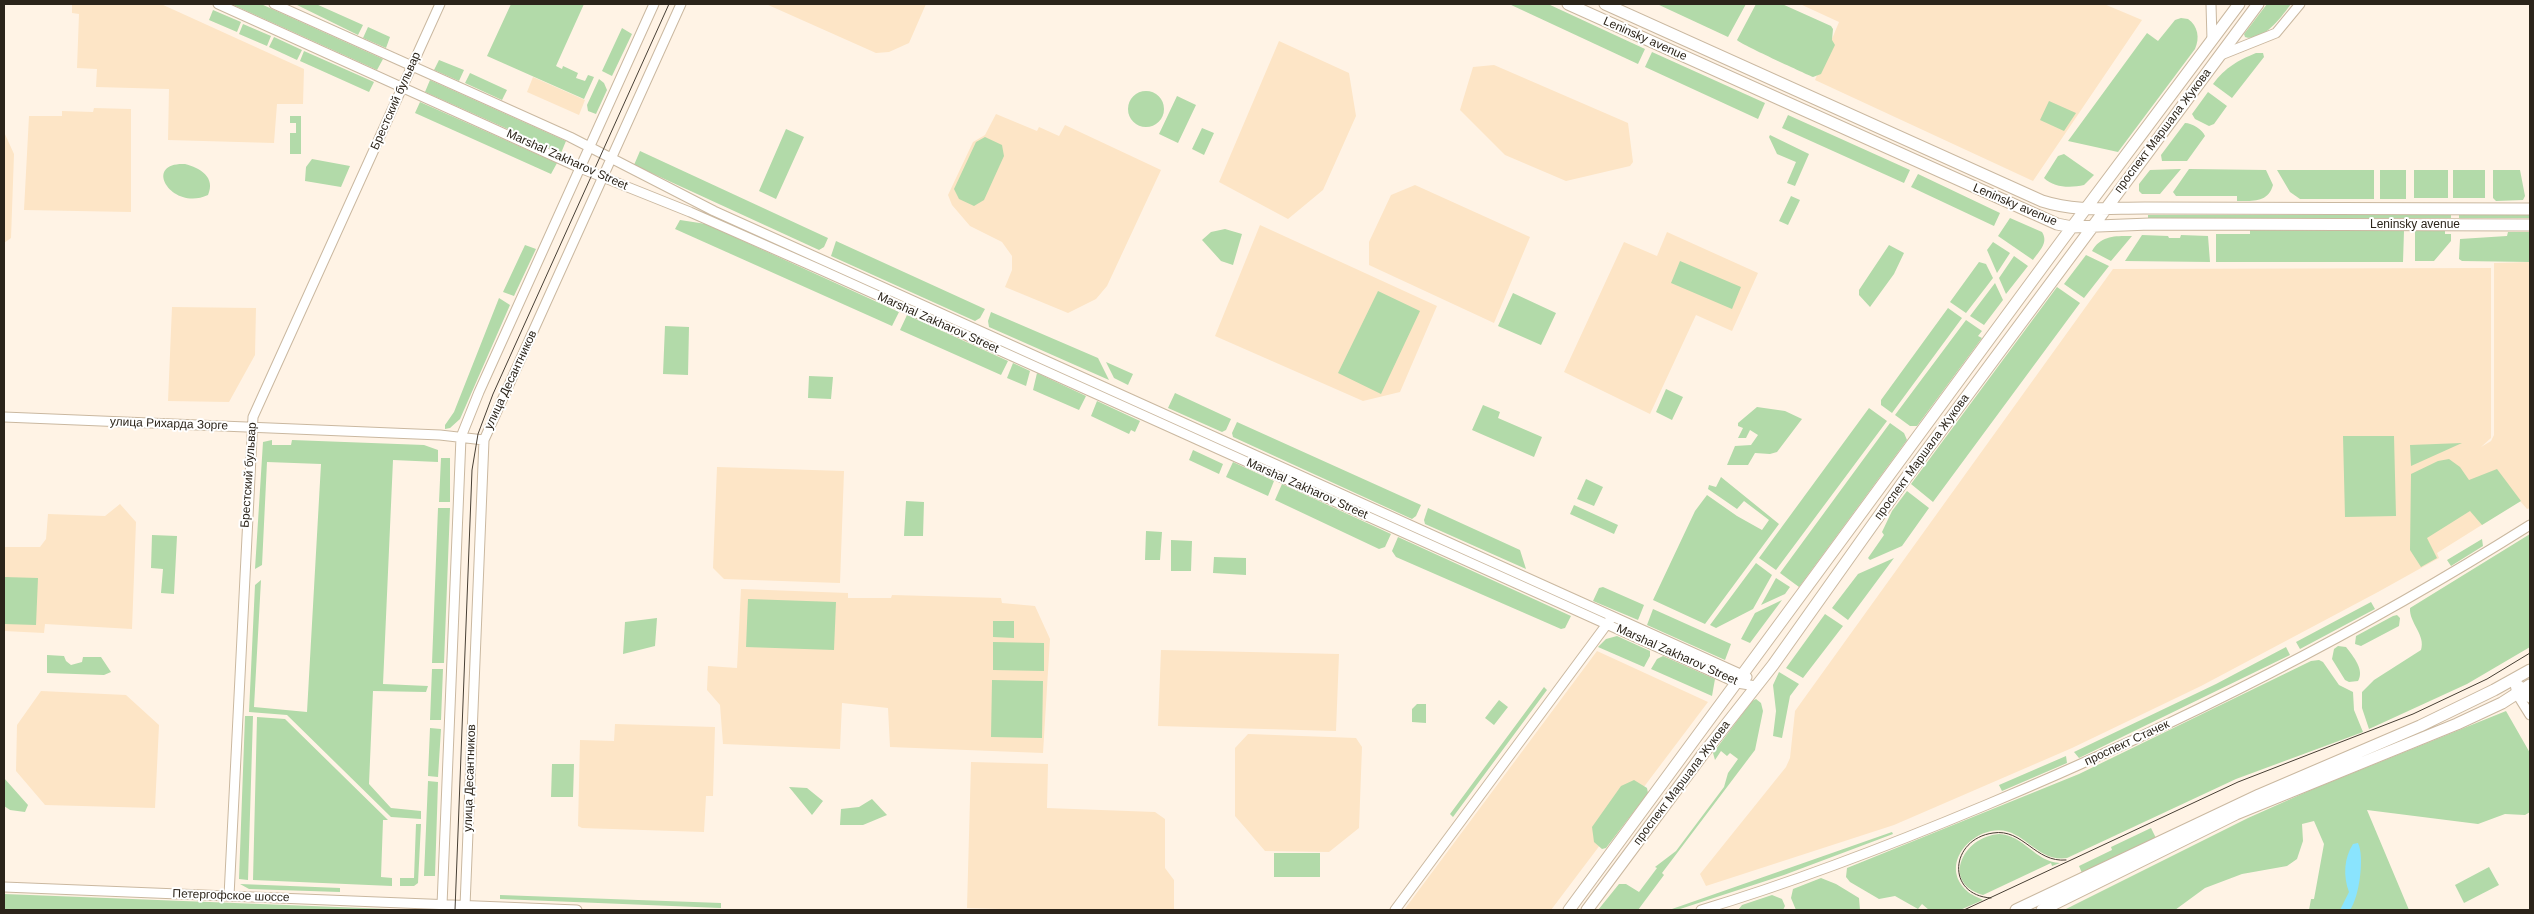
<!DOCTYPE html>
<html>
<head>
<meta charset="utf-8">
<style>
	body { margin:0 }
	#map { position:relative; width:2534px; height:914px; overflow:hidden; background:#fff3e5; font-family:Arial,sans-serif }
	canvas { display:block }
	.frame { position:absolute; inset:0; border:5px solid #2b241a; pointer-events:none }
</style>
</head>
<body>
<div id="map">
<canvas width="2534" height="914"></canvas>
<div class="frame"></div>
</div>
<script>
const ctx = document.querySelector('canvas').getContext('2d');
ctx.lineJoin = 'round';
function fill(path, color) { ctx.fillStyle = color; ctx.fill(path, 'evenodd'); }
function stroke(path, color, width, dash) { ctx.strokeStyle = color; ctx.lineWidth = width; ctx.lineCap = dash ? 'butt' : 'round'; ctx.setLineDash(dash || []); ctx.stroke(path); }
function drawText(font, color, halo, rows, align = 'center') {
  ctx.font = font + ' Arial,sans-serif'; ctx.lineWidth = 4; ctx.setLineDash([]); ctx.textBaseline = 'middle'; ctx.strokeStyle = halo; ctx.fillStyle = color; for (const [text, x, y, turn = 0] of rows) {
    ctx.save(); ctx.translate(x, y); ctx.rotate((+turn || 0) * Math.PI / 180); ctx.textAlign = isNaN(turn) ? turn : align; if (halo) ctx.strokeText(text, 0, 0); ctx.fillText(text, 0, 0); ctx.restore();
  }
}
const built = new Path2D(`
	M72,4h89l143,65 -1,35h-26l-3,39 -106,-3 1,-51 -73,-2 1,-18 -20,-1 2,-54 -7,-1z
	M766,4h160l-17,39 -20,9 -13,1z
	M1800,4h304l38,16 -109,161 -218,-101 24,-58z
	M1279,41l70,32 7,43 -33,74 -35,29 -69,-37z
	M1494,65l134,58 5,39 -3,4 -64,15 -61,-26 -45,-45 13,-43z
	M533,77l52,23 -6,15 -52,-23z
	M94,108l37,1v103l-107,-2 5,-94h33v-5l31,1z
	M996,114l41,17 2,-4 20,9 6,-11 96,45 -54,116 -11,13 -28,14 -63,-26 7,-17v-14l-10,-14 -32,-16 -18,-21 -4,-10 25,-53 12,-7z
	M4,132l10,22 -3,84 -7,5z
	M1415,185l115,52 -36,86 -125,-58v-23l22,-47z
	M1260,225l177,81 -37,86 -37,9 -148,-65z
	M1667,232l91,41 -26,58 -36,-16 -46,99 -86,-42 60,-130 33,14z
	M2530,262v246l-3,1 -7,-8 -83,52 2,5 -61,34 -177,94 -129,62 -178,77 -188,61 -6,-12 86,-107 4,-9 5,-47 318,-442 378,-1v170l-10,9 10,-6 3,-6v-172z
	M172,307l84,1 -1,47 -26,47 -61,-1z
	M717,467l127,4 -4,112 -116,-4 -11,-11z
	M120,504l16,18 -4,107 -87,-5 -1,9 -40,-2v-84h36l6,-8 2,-25 57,2z
	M741,589l107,4v5h43l1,-3 109,3 1,5 33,3 15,33 -7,114 -153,-6 -2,-39 -46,-5 -2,46 -117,-5 -3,-39 -13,-15 1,-24 29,2z
	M1161,650l178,4 -3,77 -178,-5z
	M1597,651l111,51 -157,208h-147z
	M41,691l85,4 33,30 -4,83 -110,-3 -29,-34 1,-46z
	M615,724l100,3 -2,69h-7l-2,36 -122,-4 -4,-2 2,-86 34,1z
	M1248,734l108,4 6,9 -3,81 -30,24 -64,-1 -30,-35v-68z
	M971,762l77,2 -1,44 108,4 10,7v49l9,12v30h-142l-65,-2z`);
const green = new Path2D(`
	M231,4h30l122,55 -6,11z
	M295,4h21l47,21 -5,10z
	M511,4h73l-28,62 6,3 1,-3 15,7 -2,5 9,3 3,-6 6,2 -10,22 -97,-43z
	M1509,4h39l97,45 -7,15z
	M1657,4h89l-18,33z
	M1756,4h26l49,22 2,3 -1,11 3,5 -14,29 -8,3c-11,-5 -73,-33 -76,-37z
	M2267,4h24c-9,12 -28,39 -46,33l-1,-3z
	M213,10l28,12 -4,10 -28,-12z
	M2181,18l7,1c10,7 12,19 7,30l-77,103 -50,-11 79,-108 11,8 17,-21z
	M243,24l28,12 -4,10 -28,-12z
	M368,27l22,10 -4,11 -23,-10z
	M622,28l10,6 -20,42 -10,-5z
	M274,37l28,13 -5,10 -28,-13z
	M304,51l70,31 -5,10 -69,-31z
	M1652,52l113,51 -7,16 -113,-52z
	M2256,53h7l1,4 -32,41 -19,-14c13,-17 24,-23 43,-31z
	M439,60l25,10 -5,11 -25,-11z
	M470,73l37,17 -5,10 -37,-17z
	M599,79l5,4 3,7 -11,24 -8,-3 -1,-6z
	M430,80l136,61 -5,12 -136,-61z
	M1128 109a18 18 0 1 1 36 0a18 18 0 1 1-36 0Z
	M2208,92l19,14 -13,18 -5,2 -14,-7 -3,-5z
	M1177,96l19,9 -18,38 -19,-9z
	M2049,101l27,12 -12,18 -24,-11z
	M420,102l137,61 -6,11 -136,-61z
	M1788,115l122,55 -6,13 -122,-55z
	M290,116h11v38h-11v-21h6v-10h-6z
	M2185,123c7,0 18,7 20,13l-18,25h-25l-1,-6z
	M1202,128l12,5 -10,22 -12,-6z
	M786,129l18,8 -28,62 -17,-8z
	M1770,135l39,19 -14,32 -8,-3 9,-21 -19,-8 -8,-17z
	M985,137l17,8 2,11 -20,44 -10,6 -15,-7 -5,-10 22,-47z
	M640,151l188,87 -4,9 -5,3 -185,-85z
	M2064,154l30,21 -10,10c-13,3 -30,3 -40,-7l14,-22z
	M312,159l38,7 -9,21 -36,-6 1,-14z
	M185,164c15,4 31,13 23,31 -36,17 -67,-33 -23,-31z
	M2181,169l-21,25h-18l-3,-3v-7l11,-14z
	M2189,169l77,1 7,15c-5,18 -21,16 -36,16v-5h-61l-3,-4z
	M2277,170h97v29h-74l-10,-7z
	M2380,170h26v29h-26z
	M2414,170h34v28h-34z
	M2453,170h32v28h-32z
	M2493,170h27l5,26 -2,4 -27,1 -3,-3z
	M1918,174l82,39 -6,13 -83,-39z
	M1791,196l9,4 -12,25 -9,-4z
	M2148,215h303v3h-303z
	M2459,215h71v3h-71z
	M2010,218l32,14c7,11 -3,19 -9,28l-35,-24z
	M680,220l26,4 193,88 -7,14 -217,-97z
	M1225,229l17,5 -9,31 -12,-4 -19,-21 9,-8z
	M2250,230l154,1 -1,31h-187v-28h34z
	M2415,231h30v3h6v7l-17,20h-19z
	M2508,232h22v30l-68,-1 -3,-2 1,-20 47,-3z
	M2142,235l26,1 1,2h11l1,-3 27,1 2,26 -85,-1z
	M2132,236l-21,25 -19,-10c9,-16 24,-15 40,-15z
	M836,241l149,68 -5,9 -5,3 -144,-65z
	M1993,242l17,11 -13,20 -10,-23z
	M525,245l11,4 -22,47 -11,-4z
	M1889,245l15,8 -10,21 -24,33 -11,-12v-5z
	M2086,255l23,11 -25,32 -20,-14z
	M2014,256l14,10 -22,28 -7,-16z
	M1680,261l61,26 -9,22 -61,-26z
	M1979,262l7,2 7,14 -27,35 -16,-11z
	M1995,283l8,17 -19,25 -14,-9z
	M2057,287l23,16 -147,199 -22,-18z
	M1378,291l42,20 -39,83 -43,-21z
	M1513,293l43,20 -15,32 -43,-19z
	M499,298l11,7 -50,114 -10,9 -5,1v-4l9,-13z
	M1948,308l14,10 -70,95 -11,-8v-5z
	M991,312l107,46 11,22 -120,-53 -1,-6z
	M907,315l101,46 -7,14 -101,-45z
	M1966,320l16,11 -4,5 4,2 -65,88h-7l-15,-11z
	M665,326l24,1 -1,48 -25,-1z
	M1106,362l27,12 -5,11 -14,-7z
	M1013,363l17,8 -4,15 -19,-8z
	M1037,373l49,23 -7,14 -46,-20z
	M809,376l24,1 -2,22 -23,-1z
	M1666,389l17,8 -11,23 -16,-8z
	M1175,393l56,26 -5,11 -4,2 -54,-24z
	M1097,401l43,20 -5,11 -4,-2 -2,4 -38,-18z
	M1483,405l17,7 -2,6 44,19 -8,20 -62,-27z
	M1757,407l28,4 17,8 -25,33 -7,2 -15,-1 -7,12h-21l8,-19 16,-1 7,-10 -8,-5 -4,8h-8l5,-10 -5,-2v-3z
	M1869,408l18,13 -111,149 -17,-12z
	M1237,422l184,83 -5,11 -4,3 -179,-82 -1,-4z
	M1890,423l14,10 3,7 -108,147 -19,-14z
	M2343,436h51l2,80 -51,1z
	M272,440v5h19l1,-5 132,5 14,5v12l-45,-2 -10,224 45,2 -2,6 -53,-1 -4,93 22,24 30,3v8l-30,-2 -104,-102 -38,-3 6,-127 6,-5 -7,127 53,5 14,-248 -54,-2 -5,103 -7,4 8,-127z
	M2462,443l-51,23 -1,-21z
	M1193,450l30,14 -4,10 -30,-14z
	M441,458h9v44h-11z
	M2449,459l11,8 9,13 28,-11 24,32 -39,24 -12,-14 -43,27 10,20 -16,9 -11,-17 1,-76 27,-13z
	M1233,462l41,19 -6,15 -42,-19z
	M1721,477l58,47 -74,100 -52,-24 42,-89 12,-16 30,21 25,14 7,-10 -25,-19 -7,8 -29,-20 1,-4 7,2z
	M1586,479l17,8 -9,19 -17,-7z
	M1282,484l109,50 -6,13 -6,2 -104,-49z
	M1907,491l22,17 -27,38 -32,14 -2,-2 16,-23 -2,-3 10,-21z
	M906,501l18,1 -1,34h-19z
	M1574,505l44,20 -4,9 -44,-20z
	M438,508h12l-6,155h-12z
	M1428,508l92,42 6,19 -101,-45 -1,-4z
	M1146,531l16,1 -2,28h-15z
	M2530,534v113l-63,37 -98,45 -7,-21v-16l12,-12 47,-30c5,-15 -12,-27 -11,-42z
	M152,535l25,1 -3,58 -13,-1 2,-24 -12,-1z
	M1398,537l173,79 -6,12 -4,1 -165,-72 -4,-6z
	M2482,539l1,7 -32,20 -4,-6z
	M1171,540l21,1 -1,30h-20z
	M1214,557l32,1v17l-33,-2z
	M1894,558l-46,62 -16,-12 26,-34z
	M1756,563l16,12 -19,34 -37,19 -6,-3z
	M4,577l34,1 -2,47 -32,-1z
	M1776,578l14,9 -5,7 -24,11z
	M1603,587l41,18 -6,15 -45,-19 6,-13z
	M748,599l88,3 -2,48 -88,-3z
	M1782,600l-32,43 -9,-4 14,-26z
	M2371,602l4,7 -75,40 -4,-7z
	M1653,609l78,35 -6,16 -78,-35z
	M1825,614l18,12 -40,52 -17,-10z
	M2397,615l3,3 -1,8 -38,20 -6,-2 1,-8 37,-20z
	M657,618l-2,28 -32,8 2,-32z
	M993,621h21v17l-21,-1z
	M1617,636l33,15v5l-6,11 -46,-20 8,-8z
	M993,642l51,1v28l-51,-1z
	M2338,646l8,1c7,9 19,23 12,34l-9,1 -4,-2 -13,-21 2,-10z
	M2286,647l4,8 -211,103 -5,-6 142,-68z
	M47,655l17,1 2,5 5,4 11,-3 1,-5h18l10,15 -7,3 -57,-2z
	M1663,656l52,23 -3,17 -61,-27 6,-10z
	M2319,660l4,2 16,23 14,7 1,18 9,22 -127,47 -169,79c-32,5 -44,-34 -76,-27 -27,6 -49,37 -24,60 4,4 11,6 16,9l-23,10h-31l-7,-6 -4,5 -23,-13 -16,3 -29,-17 -4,-5 1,-9 232,-94 232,-113z
	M432,669h11l-2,51h-11z
	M1779,672l20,12 -9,12 -8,42 -9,-2 3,-25 -3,-26z
	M992,680l51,1 -1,57 -51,-1z
	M1544,687l3,3 -94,127 -3,-3z
	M1756,699l5,4 2,8 -8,39 -93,123 2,2 -26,35h-40l21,-26h7l13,8 18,-24 -2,-1 21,-16 48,-64 4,-14 10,-14 -8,-6 -3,3 -6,-5 -6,9 -2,-7 39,-52z
	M1499,700l9,7 -14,18 -9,-7z
	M1417,704h9v19l-14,-1v-13z
	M2506,711l24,42v59l-5,3 -20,-1 -27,10 -111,-14 42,100h-100l2,-11h3l10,-55 -10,-23 -12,3 1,17 -6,18 -10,7 -45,8 -37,14 -30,22h-111l184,-92 65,-29z
	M245,716h8l-5,164 -9,-1z
	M257,717l28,2 103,101h-5l-2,57 11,1v8l-139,-6z
	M430,728l11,1 -3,48 -10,-1z
	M2066,756l1,7 -65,28 -3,-6z
	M552,764h22l-1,33h-22z
	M4,778l24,27 -3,7 -15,-2 -6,-4z
	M1634,780l13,8 1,5 -42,55 -4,1 -8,-7 -2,-15 29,-41z
	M428,781l10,1 -3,94h-11z
	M789,787l18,1 16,13 -11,14z
	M872,799l15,16 -24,10h-23l1,-16 18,-2z
	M416,824h5l-3,59 -4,3h-14v-8h14z
	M2151,828l5,10 -74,35 -3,-7 33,-16 -1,-3z
	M1892,832l1,2 -109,41 -107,35 -5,-1z
	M1999,834c25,1 36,28 61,29l-8,3 -1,-3 -68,32c-42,-12 -21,-58 16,-61z
	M1274,853h46v24h-46z
	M2489,867l10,18 -35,18 -9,-18z
	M1821,878l15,6 23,14 1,12h-64l-5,-12 2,-9z
	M240,884l100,4v4l-91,-3z
	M4,894l410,16h-410z
	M500,895l221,8v5l-221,-9z
	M1772,895l10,4 3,7 -2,4h-45l4,-5z`);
const water = new Path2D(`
	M2358,843c7,14 1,55 -8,67h-10l9,-18c-6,-16 -5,-34 4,-48z`);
const minor = new Path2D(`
	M218,4l362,164 110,44 129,57 918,414 19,3
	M274,4l296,133 144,74 1033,466
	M2211,4l1,36
	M2221,55l55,-22 24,-29
	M4,417l436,18 44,5
	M2514,679l3,15 13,21
	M2519,685l11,13
	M4,887l573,23
	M229,896l24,-479 187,-413
	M442,905l19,-468 18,-45 175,-388
	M465,906l19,-466 197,-436
	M1395,910l215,-290
	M1701,910c97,-29 192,-66 285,-105 189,-79 371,-171 544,-280`);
const major = new Path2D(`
	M1568,4l489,220 15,3 78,-3 380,1
	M1605,4l437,197c34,11 66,7 102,7l386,1
	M1569,910l494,-671 176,-235
	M1587,910l116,-156 70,-89 130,-183 355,-478
	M2016,910l243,-115 161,-69 74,-36 36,-20
	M2042,910l194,-96 221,-90 45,-21 28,-18`);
const tram = new Path2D(`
	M1991,898c-46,-3 -41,-59 2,-65 30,-5 42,30 73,27
	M455,910l17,-440 6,-36 15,-40 176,-390
	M1964,910l274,-128 175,-68 74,-35 43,-26`);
const streetNames = [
	["Leninsky avenue",1645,39,24],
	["Брестский бульвар",396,101,-66],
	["проспект Маршала Жукова",2163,131,-53],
	["Marshal Zakharov Street",567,160,24],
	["Leninsky avenue",2015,205,23],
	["Leninsky avenue",2415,225],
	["Marshal Zakharov Street",938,323,24],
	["улица Десантников",511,380,-65],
	["улица Рихарда Зорге",169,424,2],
	["проспект Маршала Жукова",1922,457,-54],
	["Брестский бульвар",249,475,-86],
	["Marshal Zakharov Street",1307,489,24],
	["Marshal Zakharov Street",1677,655,24],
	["проспект Стачек",2127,743,-25],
	["улица Десантников",470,778,-88],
	["проспект Маршала Жукова",1682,783,-53],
	["Петергофское шоссе",231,896,2]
];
fill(built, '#fde5c6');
fill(green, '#b2daa9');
fill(water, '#8ae4fe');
stroke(minor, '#cab8a0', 11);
stroke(major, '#cab8a0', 13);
stroke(minor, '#fff', 9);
stroke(major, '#fff', 11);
stroke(tram, '#473f34', 1);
drawText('12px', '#2b241a', '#fff', streetNames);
</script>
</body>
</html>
